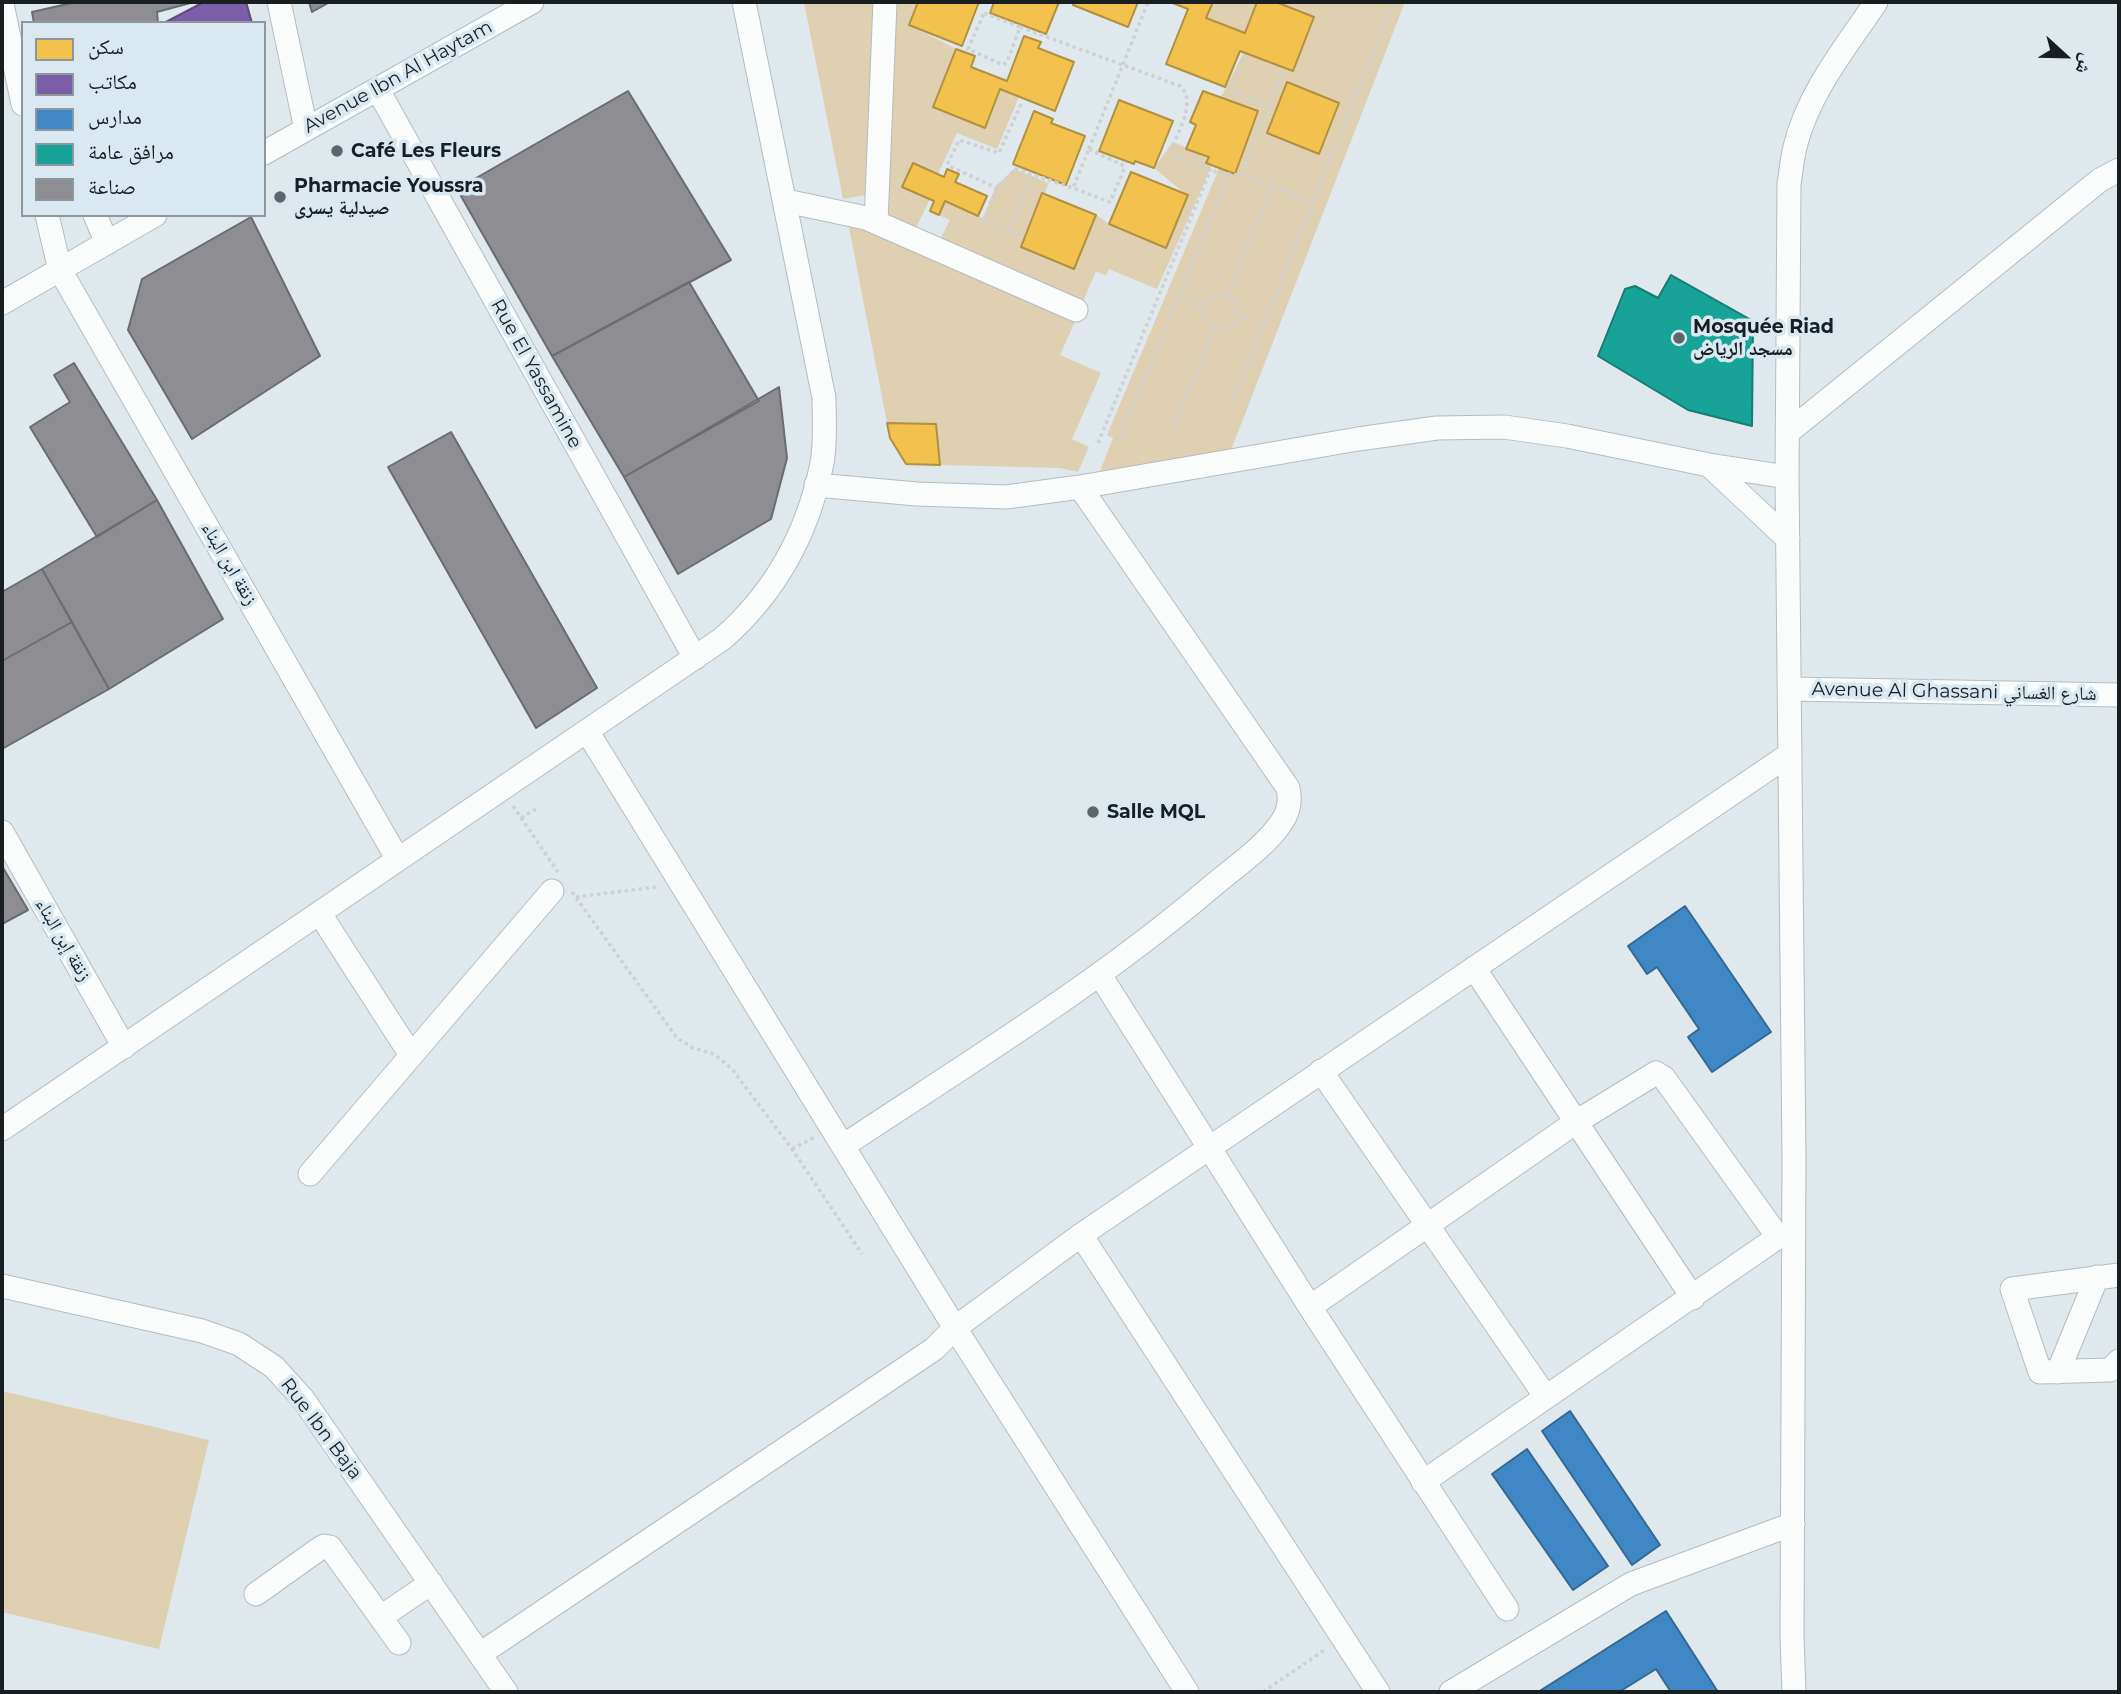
<!DOCTYPE html>
<html>
<head>
<meta charset="utf-8">
<style>
	body { margin:0 }
	#map { position:relative; width:2121px; height:1694px; overflow:hidden; background:#dfe8ec; font-family:Montserrat,"Noto Naskh Arabic",sans-serif }
	canvas { display:block }
	.frame { position:absolute; inset:0; border:4px solid #191e21; pointer-events:none }
	.legend { position:absolute; left:21px; top:21px; width:245px; height:196px; box-sizing:border-box; background:#dae9f1; border:2px solid #8d989e; margin:0; padding:9px 12px; list-style:none; font-size:21px; color:#191e21 }
	.legend li { display:flex; align-items:center; gap:14px; height:35px }
	.legend b { width:35px; border:2px solid #8d989e }
	.north { position:absolute; left:2030px; top:21px; width:70px; height:70px; -webkit-text-stroke:5px #dae9f1; paint-order:stroke; rotate:112deg; font-size:19px; font-weight:700; line-height:28px; text-align:center; color:#191e21 }
	.north::after { content:''; display:block; margin:auto; width:24px; height:32px; background:#191e21; clip-path:polygon(50% 0,100% 100%,50% 72%,0 100%) }
</style>
</head>
<body>
<div id="map">
<canvas width="2121" height="1694"></canvas>
<div class="frame"></div>
<ul class="legend">
<li><b style="height:19px;background:#f2c14e"></b>سكن</li>
<li><b style="height:19px;background:#7b5ea7"></b>مكاتب</li>
<li><b style="height:19px;background:#3f88c5"></b>مدارس</li>
<li><b style="height:19px;background:#17a398"></b>مرافق عامة</li>
<li><b style="height:19px;background:#8d8d92"></b>صناعة</li>
</ul>
<div class="north">ش</div>
</div>
<script>
const ctx = document.querySelector('canvas').getContext('2d');
ctx.lineJoin = 'round';
function fill(path, color) { ctx.fillStyle = color; ctx.fill(path, 'evenodd'); }
function stroke(path, color, width, dash) { ctx.strokeStyle = color; ctx.lineWidth = width; ctx.lineCap = dash ? 'butt' : 'round'; ctx.setLineDash(dash || []); ctx.stroke(path); }
function drawText(font, color, halo, rows, align = 'center') {
  ctx.font = font + ' Montserrat,"Noto Naskh Arabic",sans-serif'; ctx.lineWidth = 7; ctx.setLineDash([]); ctx.textBaseline = 'middle'; ctx.strokeStyle = halo; ctx.fillStyle = color; for (const [text, x, y, turn = 0] of rows) {
    ctx.save(); ctx.translate(x, y); ctx.rotate((+turn || 0) * Math.PI / 180); ctx.textAlign = isNaN(turn) ? turn : align; if (halo) ctx.strokeText(text, 0, 0); ctx.fillText(text, 0, 0); ctx.restore();
  }
}
const green = new Path2D(`
	M804,2h77l-9,192 -29,5z
	M897,2h21l-8,23 46,24 -23,58 51,21 16,-39 19,8 -22,52 -40,-16 -19,41 -25,-10 -10,23 27,12 -14,29 -32,-10z
	M1213,2h44l-12,31 -39,-15z
	M1276,2h129l-174,448 -133,26 15,-38 -6,-3 111,-264 1,-3 16,5 23,-61 -37,-15 23,-45 49,19 21,-54z
	M1173,142l36,15 -2,6 5,2 -55,124 -48,-20 -3,7 -10,-5 -14,33 -143,-63 11,-21 -11,-5 6,-14 38,17 13,-32 18,-17 35,14 -28,64 53,22 22,-54 13,9 56,23 23,-51 -34,-28z
	M847,217l230,100 -17,38 41,18 -29,66 17,8 -11,25 -18,-4 -120,-3 -4,-41 -49,-1z
	M2,1391l207,49 -50,209 -157,-37z`);
const homes = new Path2D(`
	M918,2h61l-17,44 -53,-21z
	M994,2h65l-13,32 -56,-21z
	M1074,2h64l-10,25 -55,-22z
	M1170,2h43l-7,16 39,15 12,-31h19l38,15 -21,54 -53,-20 -15,36 -59,-23 22,-55z
	M1024,36l17,6 -3,6 36,14 -19,49 -55,-22 -15,39 -52,-21 23,-58 19,7 -4,11 36,14z
	M1287,82l52,21 -20,51 -52,-21z
	M1203,91l55,20 -23,63 -29,-11 3,-6 -23,-8 10,-24 -6,-3z
	M1119,100l54,21 -19,47 -19,-7 -1,3 -35,-13z
	M1034,111l19,8 -2,4 34,13 -19,49 -53,-21z
	M913,163l31,14 3,-8 12,5 -4,8 32,14 -9,20 -33,-15 -6,14 -9,-4 4,-10 -32,-14z
	M1131,172l57,23 -22,53 -57,-24z
	M1042,193l54,22 -22,54 -53,-22z
	M887,423l49,1 4,41 -34,-1 -16,-26z`);
const offices = new Path2D(`
	M204,2h42l6,21h-88z`);
const schools = new Path2D(`
	M1685,906l86,126 -59,40 -24,-35 11,-8 -42,-62 -10,7 -19,-28z
	M1570,1411l90,134 -28,20 -90,-134z
	M1527,1449l81,117 -35,24 -81,-116z
	M1666,1611l52,81h-47l-15,-23 -37,23h-81z`);
const public = new Path2D(`
	M1671,275l82,46 -1,105 -64,-16 -90,-54 27,-67 10,-3 23,12z`);
const industry = new Path2D(`
	M76,2h118l-37,10 1,11h-124l-2,-11z
	M309,2h21l-18,10z
	M628,91l103,169 -179,96 -95,-167z
	M251,217l69,139 -128,83 -64,-109 14,-51z
	M689,282l70,119 -135,76 -72,-121z
	M74,363l83,137 -60,37 -67,-110 40,-25 -16,-27z
	M779,387l8,71 -16,61 -93,55 -54,-97z
	M451,432l146,256 -61,40 -148,-261z
	M157,500l66,119 -114,70 -67,-120z
	M42,569l30,53 -70,39v-69z
	M72,622l37,67 -107,60v-88z
	M2,866l26,44 -26,14z`);
const path = new Path2D(`
	M984,13l36,14 -13,35 -4,3 -35,-16z
	M1020,27l160,59c17,15 -2,45 -8,63l1,5c16,9 51,24 69,20l71,28
	M1242,61l-11,26 1,4 36,13
	M1021,104l-22,49 -40,-13 -11,23 1,3 48,22 19,-19 57,19
	M1089,149l35,17v3l-14,33 -37,-14z
	M1089,149l59,-147
	M1242,174l39,-101
	M997,188l-13,31 37,16
	M1009,230l23,-54
	M1203 311a17 17 0 1 1 34 0a17 17 0 1 1-34 0Z
	M1228,295l43,-109
	M1178,297l25,10
	M1238,315l25,9
	M1233,401l161,-399
	M1176,425l38,-98
	M1121,435l108,-259
	M1098,443l113,-274
	M513,806l45,66
	M521,818l18,-11
	M572,892l105,146 16,10 21,6 18,15 60,80 70,105
	M576,897l80,-10
	M792,1149l23,-12
	M1263,1692l63,-43`);
const minor = new Path2D(`
	M279,2l27,127
	M2,4l21,100
	M378,90l317,568
	M264,153l268,-151
	M786,201l80,17 210,92
	M47,215l13,55 337,588
	M95,215l12,28
	M876,222l9,-220
	M2,303l153,-88
	M1787,433l313,-253 19,-10
	M1709,465l79,74
	M816,485l101,9 89,3 74,-10 278,-48 79,-11 67,-1 63,9 142,29 78,12
	M1790,689l329,6
	M587,731l368,597 232,364
	M2,832l122,215
	M320,914l91,141
	M1474,968l219,330
	M1100,975l210,332 197,302
	M1321,1071l225,326
	M2,1129l720,-490c54,-47 86,-106 100,-176 4,-21 2,-44 2,-65l-80,-396
	M843,1146c125,-83 253,-161 367,-258 22,-19 55,-41 71,-65 8,-11 10,-22 7,-35l-208,-301
	M310,1174l242,-283
	M1081,1235l297,457
	M2119,1275l-107,14 28,83 70,-2 9,-9
	M2,1286l200,45 37,13 35,23 29,32 203,293
	M1310,1307l266,-185 80,-49 8,5 114,159
	M2058,1372l39,-95
	M1423,1482l355,-245 13,-4
	M256,1594l63,-45 5,-3 6,1 69,96
	M381,1617l50,-34
	M480,1654l454,-305 21,-21 126,-93 709,-481
	M1451,1692l180,-108 162,-60
	M1794,1692l-2,-54 2,-481 -7,-680 2,-293c2,-12 3,-25 6,-37 13,-54 51,-100 81,-145`);
const markers = [
	[337,151,7,"#5e6568"],
	[280,197,7,"#5e6568"],
	[1679,338,7,"#5e6568"],
	[1093,812,7,"#5e6568"]
];
const streetNames = [
	["Avenue Ibn Al Haytam",398,77,-29],
	["Rue El Yassamine",536,374,61],
	["زنقة ابن البناء",229,564,60],
	["Avenue Al Ghassani شارع الغساني",1954,692,1],
	["زنقة إبن البناء",63,940,60],
	["Rue Ibn Baja",321,1429,53]
];
const poiNames = [
	["Café Les Fleurs",351,151],
	["Pharmacie Youssra",294,186],
	["صيدلية يسرى",294,208],
	["Mosquée Riad",1693,327],
	["مسجد الرياض",1693,349],
	["Salle MQL",1107,812]
];
fill(green, '#ded0b1');
fill(homes, '#f2c14e');
stroke(homes, '#b19040', 2);
fill(offices, '#7b5ea7');
stroke(offices, '#5e4b7f', 2);
fill(schools, '#3f88c5');
stroke(schools, '#346894', 2);
fill(public, '#17a398');
stroke(public, '#187b74', 2);
fill(industry, '#8d8d92');
stroke(industry, '#6a6c70', 2);
stroke(minor, '#b5bcbf', 25);
stroke(path, '#ced0d2', 3.5, [3.5, 3.5]);
stroke(minor, '#fafcfc', 23);
for (const [x, y, r, color] of markers) { const dot = new Path2D(); dot.arc(x, y, r, 0, 2 * Math.PI); ctx.fillStyle = color; ctx.fill(dot); stroke(dot, '#dae9f1', 2.5); }
drawText('19px', '#191e21', '#dae9f1', streetNames);
drawText('bold 19px', '#191e21', '#dae9f1', poiNames, 'left');
</script>
</body>
</html>
